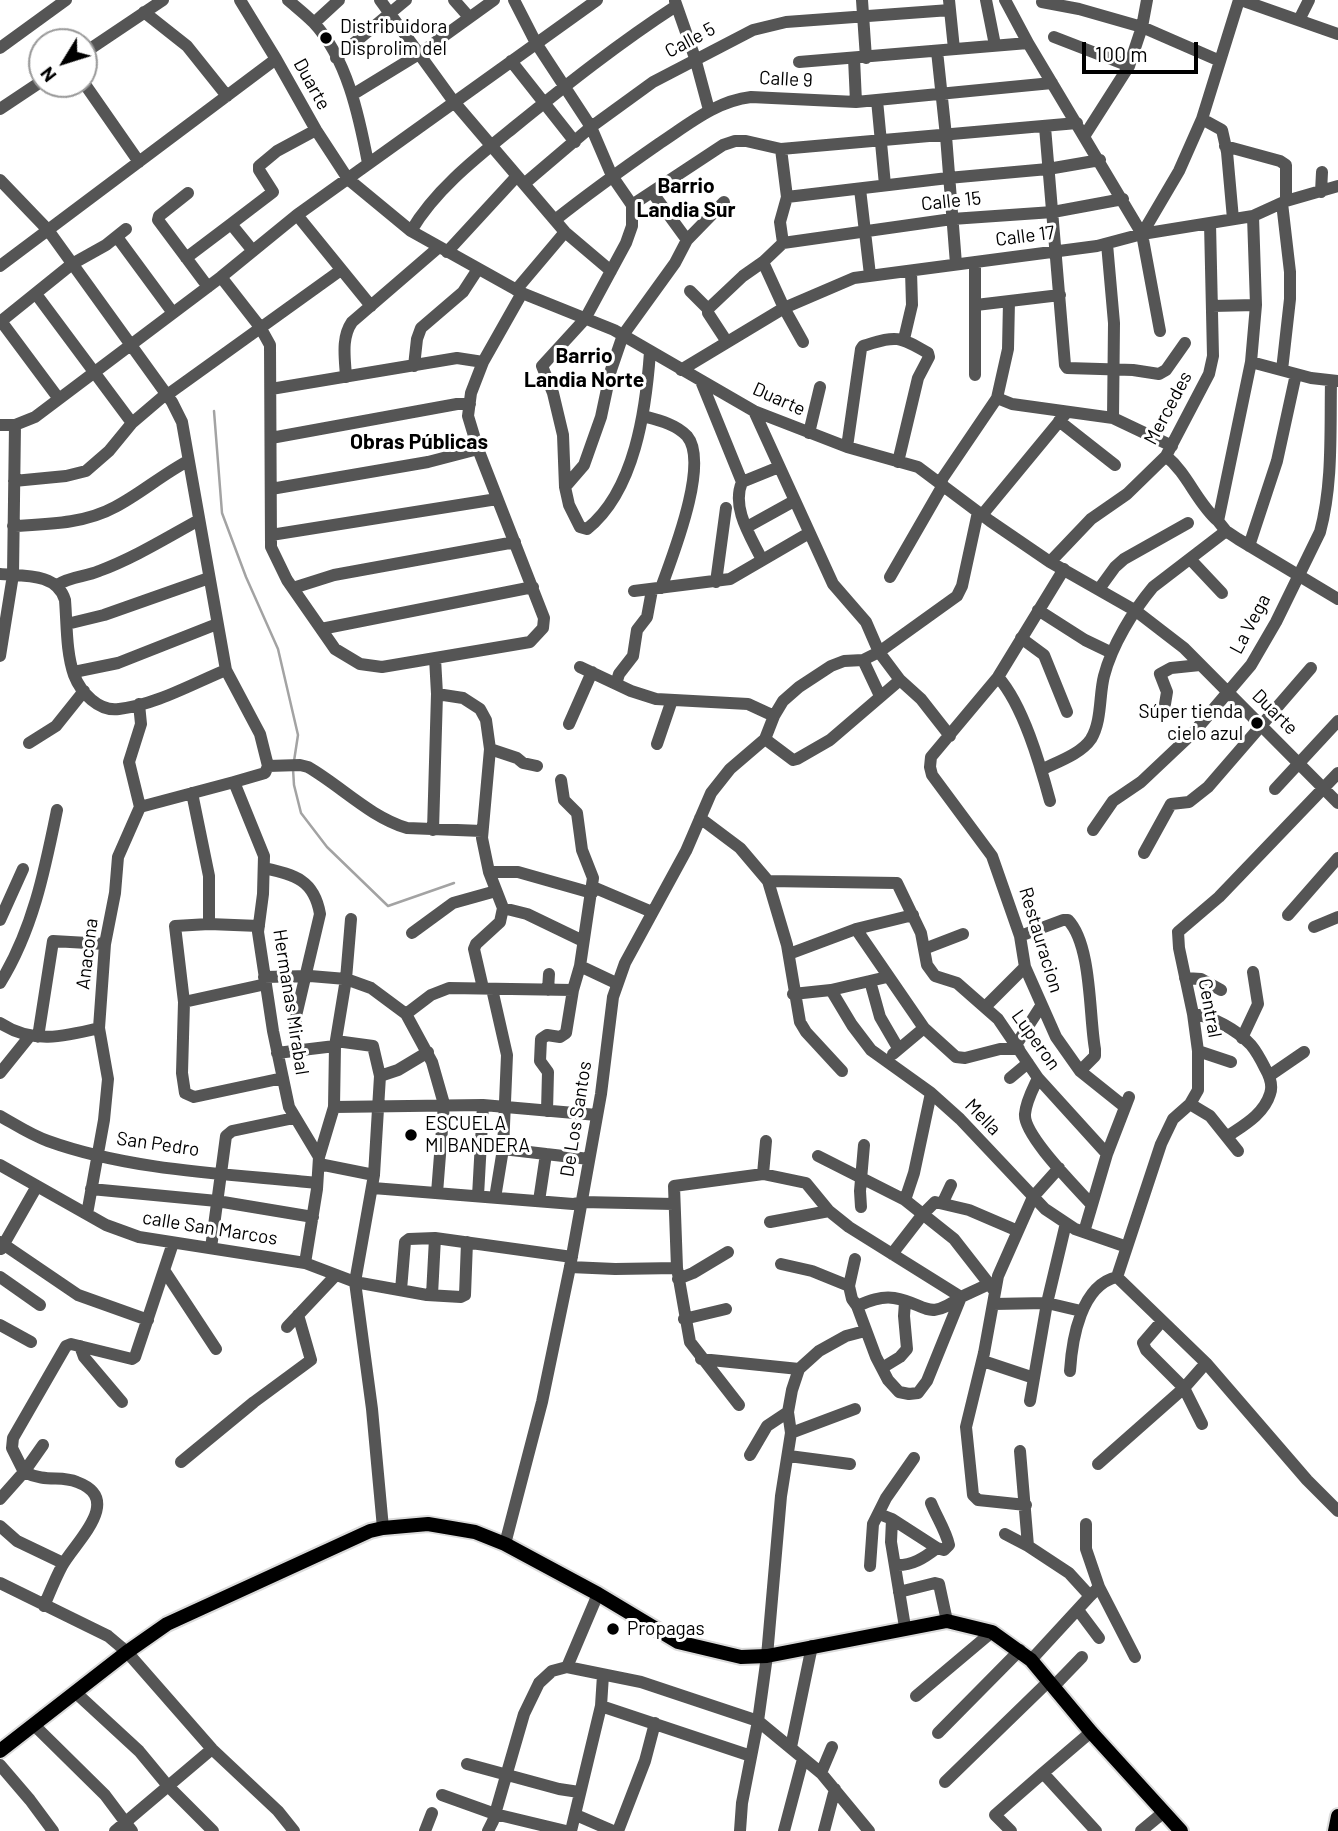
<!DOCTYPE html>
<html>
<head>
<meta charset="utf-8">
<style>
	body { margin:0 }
	#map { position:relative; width:1338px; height:1831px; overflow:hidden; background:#fff; font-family:Barlow,sans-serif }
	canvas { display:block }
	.north { position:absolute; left:28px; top:28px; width:70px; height:70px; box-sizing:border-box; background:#fff; border:2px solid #999; border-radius:50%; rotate:232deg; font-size:19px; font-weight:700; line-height:28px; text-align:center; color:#000 }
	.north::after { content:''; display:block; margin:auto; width:24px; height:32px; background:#000; clip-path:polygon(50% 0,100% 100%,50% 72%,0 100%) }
	.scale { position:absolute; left:1082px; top:42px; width:116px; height:32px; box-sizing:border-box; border:4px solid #000; border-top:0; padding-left:9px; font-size:21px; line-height:24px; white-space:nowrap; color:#000; -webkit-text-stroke:5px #fff; paint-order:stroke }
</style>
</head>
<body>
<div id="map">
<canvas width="1338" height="1831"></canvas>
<div class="north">N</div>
<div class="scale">100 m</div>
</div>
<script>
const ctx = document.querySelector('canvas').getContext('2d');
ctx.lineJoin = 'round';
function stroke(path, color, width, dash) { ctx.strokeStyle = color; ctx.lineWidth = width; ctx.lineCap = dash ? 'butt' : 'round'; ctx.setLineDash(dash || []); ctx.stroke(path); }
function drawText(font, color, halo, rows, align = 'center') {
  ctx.font = font + ' Barlow,sans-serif'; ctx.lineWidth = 6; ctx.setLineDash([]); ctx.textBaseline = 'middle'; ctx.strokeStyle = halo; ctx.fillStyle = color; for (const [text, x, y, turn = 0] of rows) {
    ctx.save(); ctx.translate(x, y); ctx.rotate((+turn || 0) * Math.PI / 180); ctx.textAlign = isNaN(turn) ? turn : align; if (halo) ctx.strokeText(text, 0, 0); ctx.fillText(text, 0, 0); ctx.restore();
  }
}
const stream = new Path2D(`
	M214,411l8,102 24,64 32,72 20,86 -4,26
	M293,769l1,16 7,28 26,34 61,59 66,-23`);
const minor = new Path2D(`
	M240,0l36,59 40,71 32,49 63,52 111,62 92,37 140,81 93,36 71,20 72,54 60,41 86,49 48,37 154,155
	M288,0c8,7 17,14 25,22 34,36 46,94 55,141
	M380,0l74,102 111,130 46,39
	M454,0l15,17
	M514,0l22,43 55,84 21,49 20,29
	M862,0l4,58
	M949,0l5,49
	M986,0l9,45
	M1005,0l23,43 114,191 18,97
	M1241,0l97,34
	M675,1l20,57 14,52
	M1042,2l37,7 63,18 78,34
	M144,12l43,34 40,50
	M1299,20l10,-20
	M314,23l25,-23
	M1054,37l75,29
	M0,48l66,-48
	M937,51l9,85 10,128
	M84,53l79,-53
	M336,58l70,-58
	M854,58l2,44
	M511,61l64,81
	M799,62l229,-19
	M84,83l55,79
	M352,95l67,-41 75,-54
	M877,100l8,85
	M0,109l42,-28
	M1202,119l20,11 5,22 6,67
	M1045,127l20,238 2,3 66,2 26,4 7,-4 19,-27
	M1085,135l44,-69 13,-39 5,-27
	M1225,146l55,15 6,4v36
	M0,180l48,50 124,172 10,20 44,248 34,64 8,32
	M524,184l67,-57 62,-45 100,-52 33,-8 164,-12
	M860,189l10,86
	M652,192l35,48
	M1321,192l1,-20
	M188,193l-29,23 -1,4 50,67
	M787,197l161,-19 100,-9 52,-9
	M632,205v21l-6,17 -41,76 -43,47 11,27 10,42 2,52 4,18 11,22 7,2c48,-38 59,-120 63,-177
	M632,205l91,-60 12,-4h11l35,8 296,-26
	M297,215l74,91
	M1253,216l3,89 -5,57 -33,159 8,10 12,8 100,60
	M555,220c34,-27 69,-52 105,-77 29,-19 56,-42 91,-46l105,5 196,-19
	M231,224l42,-32 -14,-22v-4l18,-15 39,-21
	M411,231c24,-41 65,-73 102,-103 53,-43 106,-85 163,-122
	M1142,234l37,-63 23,-52 37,-119
	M117,237l56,76
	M783,243l169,-24 101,-7 70,-13
	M1107,244l7,79 -1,95
	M447,252l70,-76
	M186,258l45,-34 22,27
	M763,262l21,46 19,34
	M975,262v113
	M0,266l276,-207
	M221,277l39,50 10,18 1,202 16,33 48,69 25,15 22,3 148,-25 13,-14 1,-10 -66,-169 -10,-33 3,-23 12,-31 39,-69
	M516,290l49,-58
	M690,291l18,18v4l19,29
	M36,294l96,129
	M976,305l84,-10
	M1212,306l44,-1
	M708,309l35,-33 20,-14 20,-19 -3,-21 7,-25 -6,-48
	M1,321l58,78
	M0,322l72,-58 34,-19 20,-16
	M904,339l8,-34 -1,-34
	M1251,362l60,16 27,3
	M414,366l3,-27 4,-11 42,-36 15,-23
	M681,370l103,-62 70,-30 243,-32 45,-12 111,-18 33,-15 52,-15
	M1282,370l8,-71v-27l-8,-69
	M346,377c-1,-19 -5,-39 6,-55l87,-75
	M701,381l41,101
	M271,389l186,-31 26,4
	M167,395l174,-125
	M997,398l15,6 101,14 59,28
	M754,411l79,173 33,38 13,30 21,28 21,19 29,37
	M643,416c15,4 33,8 44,20 23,27 -15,121 -26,152
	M1059,421l56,44
	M0,425h15l20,-8 186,-140 76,-62 300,-215
	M809,433l11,-46
	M271,438l186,-34h13
	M847,447l14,-98 2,-3c34,-10 34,-11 65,7l1,4 -11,21 -20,84
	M1166,456c22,18 31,47 52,65
	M14,481l52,-5 20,-5 23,-20 23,-28 34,-29
	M940,482l57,-84 11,-49 1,-48
	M565,487l19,-22 17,-48 10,-47 12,-35 52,-72 12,-23 37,-38
	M271,489l157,-27 50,-13
	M982,515l85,-103
	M13,526c34,-2 71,-2 102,-19 25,-13 48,-33 73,-46
	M747,527l47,-26
	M271,535l226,-36
	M1249,546l28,-85 19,-87
	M1190,559l32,34
	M762,560c-11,-23 -31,-52 -20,-78l37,-15
	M1050,562l41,-43 36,-25 39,-38 43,-82 4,-18 -3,-133
	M1064,569l-66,108 -67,80 -1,10 2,8 60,81 28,80 5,31 31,70 24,34 45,36
	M0,574c24,2 57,-1 65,26 2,25 1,52 9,75 7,18 25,37 45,34 36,-4 73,-25 107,-39
	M890,577l53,-92
	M716,582l10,-74
	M57,585c14,-9 28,-8 42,-14 35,-13 67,-33 100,-51
	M293,588l41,-13 181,-33
	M1099,589l16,-22 9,-8 64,-36
	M634,591l96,-12 79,-46
	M1038,610l47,30 27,13
	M67,624l37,-9 105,-37
	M321,629l212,-42
	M1021,638l23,17 23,57
	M0,656l13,-81 2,-150
	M863,660l17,36
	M580,667l51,24 25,8 92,5 26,12
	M74,672l44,-9 99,-39
	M998,677c25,28 42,87 52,124
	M616,684l3,-10 14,-18 4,-26 10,-13 5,-27
	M437,694l26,4 17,11 6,11 4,29 -8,89 7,34 14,36 -3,14 -24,22 -2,5 9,39
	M1165,704l2,-12 -7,-18 11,-6 29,-3
	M569,724l23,-52
	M765,739l28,21 4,-1 33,-19 70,-60
	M29,743l27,-17 28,-35
	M657,744l15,-44
	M490,749l27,9 6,5 14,3
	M268,766l-3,7 -31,9 30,74 -1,38 -5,38 15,99 16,76 30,50 -2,32 -12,74
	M268,766l32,-1 8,2c33,19 62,50 99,61l75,3
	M1041,770c16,-8 40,-16 50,-31 11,-18 8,-44 13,-63 8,-31 29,-65 49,-89l73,-56
	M1275,789l63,-68
	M192,793l17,83v48
	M140,807l94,-25
	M700,818l40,30 28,33 19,64 13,77 6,10 36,39
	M433,830l4,-136 -2,-36
	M1093,830l20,-29 28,-19 53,-50 57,-67 25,-43 44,-90c13,-48 10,-101 11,-151
	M1144,853l27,-49 18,-2 19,-15 103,-119
	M264,868c30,7 50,11 56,46l-24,102 -1,14
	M489,872h29l74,21
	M768,881l129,2 24,50 6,32 8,11 22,7 41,36 40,59 69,76
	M593,887l59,25
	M503,908l24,6 56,27
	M1288,915l50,-57
	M0,920l23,-51
	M259,926l-50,-2 -34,2 9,76 -2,71 3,20 9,4 89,-19
	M1314,927l24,-10
	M856,929l68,99 32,29 9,1 35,-9h19
	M412,933l41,-30 43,-12
	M1020,936l43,-16h5c24,25 21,96 27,129v7l-15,15
	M924,949l39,-15
	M789,954l67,-25 57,-14
	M580,966l36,17
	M264,977l46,-1 36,3 25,9 35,26 26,48 12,42 -7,89
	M1185,978l16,1 20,11
	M870,981l10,36 18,31
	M0,983c33,-53 45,-114 57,-173
	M492,989l15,66 -4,94 -8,49
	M548,990l1,-16
	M831,990l21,35 19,25 60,43 29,26 85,90 30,20 52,18
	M793,994l38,-4 56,-13
	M184,1002l82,-18
	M985,1007l40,-40
	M406,1014l25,-19 18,-7 124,2 7,-24 13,-88 -11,-28 -5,-37 -13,-13 -3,-20
	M1193,1014c19,2 44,16 58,31 5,6 10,15 14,23 4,7 8,18 5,26 -6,20 -26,31 -42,42
	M0,1023c32,21 63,14 99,5
	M38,1037l15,-96 52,3
	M1242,1038l16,-34 -5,-32
	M336,1041l37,5 7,30 -6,99 -19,107 17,127 11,119
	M1016,1045l25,-39
	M1198,1051l33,11
	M277,1053l58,-7
	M893,1054l31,-26
	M0,1073l29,-36
	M380,1076l18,-6 30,-18
	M1269,1076l35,-24
	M1010,1078l18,-15
	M1038,1078c-5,11 -12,23 -13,36 -2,21 51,73 67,91
	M1190,1104l20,12 28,35
	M334,1107l149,-2 114,10
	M547,1111l1,-39 -8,-11 1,-22 6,-4 13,2 6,-4 7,-43
	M0,1116c16,9 31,19 48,25 83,30 182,33 269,42
	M503,1149l86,10
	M818,1156l87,44 49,39 39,50
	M319,1157l15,-50 1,-61 11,-67 5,-60
	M319,1164l55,11
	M0,1165l106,60 33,12 166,26 50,19 72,13 34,2 4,-2 2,-53
	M763,1174l3,-33
	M373,1188l200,16 9,-2 92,2
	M91,1189l126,12 96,16
	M478,1196l5,-91
	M905,1200l9,-27 17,-80
	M539,1201l7,-47
	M943,1202l8,-17
	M861,1207l-1,-16 4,-46
	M87,1214l17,-94 4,-41 -9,-51 6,-84 10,-51 3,-36 22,-50 -11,-45 12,-38 -2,-20
	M770,1222l59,-11
	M1084,1232l23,-78 22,-57
	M0,1242l78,53 70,25
	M211,1248l15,-112 6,-5 62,-13
	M1,1249l36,-63
	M892,1254l31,-40 12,-12 34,8 49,21
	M855,1259l-6,27 3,13 5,7 19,51 12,23 11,12 10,2 9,-1 9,-12 34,-84 28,-13
	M781,1264l31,7 37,15
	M570,1267l45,2 62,-1
	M164,1270l52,79
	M0,1277l40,28
	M1117,1277l44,-133 12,-25 17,-15 8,-14v-39l-5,-37 -14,-66 -1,-16 41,-35 119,-124
	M1117,1277l89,86 101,117 31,31
	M678,1279l15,-6 35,-21
	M401,1290l4,-48 4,-3 26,-1 137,19
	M432,1295l3,-57
	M993,1304l54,-1 34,8
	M684,1319l42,-10
	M1162,1321l-19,22 3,7 38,38 18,36
	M0,1325l31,17
	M287,1327l49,-52
	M80,1346l4,11 38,45
	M701,1359l98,10
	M983,1361l51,17
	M882,1368l18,-11 7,-8 -3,-33 1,-14
	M1070,1371c2,-32 11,-86 47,-94
	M1030,1401l17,-98 19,-80
	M739,1405l-49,-63 -13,-74 -3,-82 89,-12 43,9 23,28 20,16 112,70c-35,25 -33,7 -67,1 -13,-2 -25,3 -37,8
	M791,1433l64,-24
	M43,1445l-19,27c23,11 36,3 53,10 48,18 -3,61 -15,84 -7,13 -12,26 -18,40
	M1020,1451l8,95 41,27 21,23 -59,64
	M750,1455l17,-29 21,-14
	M789,1456l61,8
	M181,1462l73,-60 57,-42 -13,-45
	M1098,1464l86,-76 22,-25
	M0,1499l24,-27 -12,-24 1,-10 53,-92 5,-2 61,15 3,-2 38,-114
	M1026,1505l-48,-5 -5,-5 -7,-68 18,-74 14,-77 35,-79 26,-29
	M879,1514l13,5 -1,23 14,85
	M892,1519l45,29 7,2 5,-5c-3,-14 -13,-29 -18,-42
	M1086,1524v25l13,38 -9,9
	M0,1526l17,15 46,22
	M1005,1534l23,12
	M505,1544l37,-142 28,-135 31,-173 12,-97 12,-34 61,-112 25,-58 19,-24 35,-30 9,-23 9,-15 16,-14 32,-21 13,-5 19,-1 16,-8 78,-56 5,-10 16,-74
	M895,1565c17,1 29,-7 42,-17
	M870,1566l3,-42 13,-26 28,-40
	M0,1583l108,53 19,16 85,97 66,62 16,20
	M1099,1587l36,70
	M899,1592l36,-9 4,1 8,37
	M1078,1610l21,28
	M567,1667l31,-73
	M1054,1686l28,-29
	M75,1692l64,59 29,35 45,45
	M916,1696l76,-64
	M601,1706l150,50
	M34,1725l71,70 27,36
	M1091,1732l-48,41 53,58
	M938,1733l82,-83
	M791,1747l21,-101
	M467,1764l92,25 20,3
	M0,1765l30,35 23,31
	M821,1773l11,-26
	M945,1782l104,-101
	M442,1795l53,19 71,17
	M576,1815l37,16
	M115,1831l97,-82
	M425,1831l7,-18
	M488,1831l5,-10 31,-107 15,-31 13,-12 15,-4 74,15 117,39 63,52 48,58
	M571,1831l30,-125 2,-31
	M618,1831l27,-70 10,-38
	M740,1831l2,-28 16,-82 9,-65 14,-160 10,-63 -3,-21 4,-22 7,-21 20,-18 27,-15 19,-5
	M784,1831l19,-72
	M824,1831l11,-42
	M1011,1831l-16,-16 48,-42
	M1141,1831l23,-19`);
const major = new Path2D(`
	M0,1751l127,-99 40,-28 203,-93 13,-3 45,-4 47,8 30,12 93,50 80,48 63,15 26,-1 180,-35 45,11 39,28 60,72 90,99
	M1335,1831l3,-15`);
const markers = [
	[326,38,7,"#000"],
	[1257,723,7,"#000"],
	[411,1135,7,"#000"],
	[613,1629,7,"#000"]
];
const poiNames = [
	["Distribuidora",340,27],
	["Disprolim del",340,49],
	["Súper tienda",1243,712,"right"],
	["cielo azul",1243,734,"right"],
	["ESCUELA",425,1124],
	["MI BANDERA",425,1146],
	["Propagas",627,1629]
];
const streetNames = [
	["Calle 5",690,40,-28],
	["Calle 9",786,79,3],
	["Duarte",312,84,61],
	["Calle 15",951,201,-6],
	["Calle 17",1025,236,-7],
	["Duarte",779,399,24],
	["Mercedes",1168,408,-62],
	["La Vega",1250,624,-62],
	["Duarte",1275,712,45],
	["Restauracion",1041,940,73],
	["Anacona",87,954,-83],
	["Hermanas Mirabal",291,1002,81],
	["Central",1210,1008,80],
	["Luperon",1036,1040,54],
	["Mella",983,1117,46],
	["De Los Santos",576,1119,-81],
	["San Pedro",158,1144,8],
	["calle San Marcos",210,1228,9]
];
const neighbourhoodNames = [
	["Barrio",686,186],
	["Landia Sur",686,210],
	["Barrio",584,356],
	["Landia Norte",584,380],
	["Obras Públicas",419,442]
];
stroke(stream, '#a3a3a3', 2.5);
stroke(major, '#dbdbdb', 18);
stroke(minor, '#555', 12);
stroke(major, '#000', 14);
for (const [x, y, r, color] of markers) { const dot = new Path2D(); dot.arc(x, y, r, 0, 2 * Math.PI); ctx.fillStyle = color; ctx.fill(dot); stroke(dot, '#fff', 2.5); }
drawText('19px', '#000', '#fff', poiNames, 'left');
drawText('19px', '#000', '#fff', streetNames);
drawText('bold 21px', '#000', '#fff', neighbourhoodNames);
</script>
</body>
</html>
